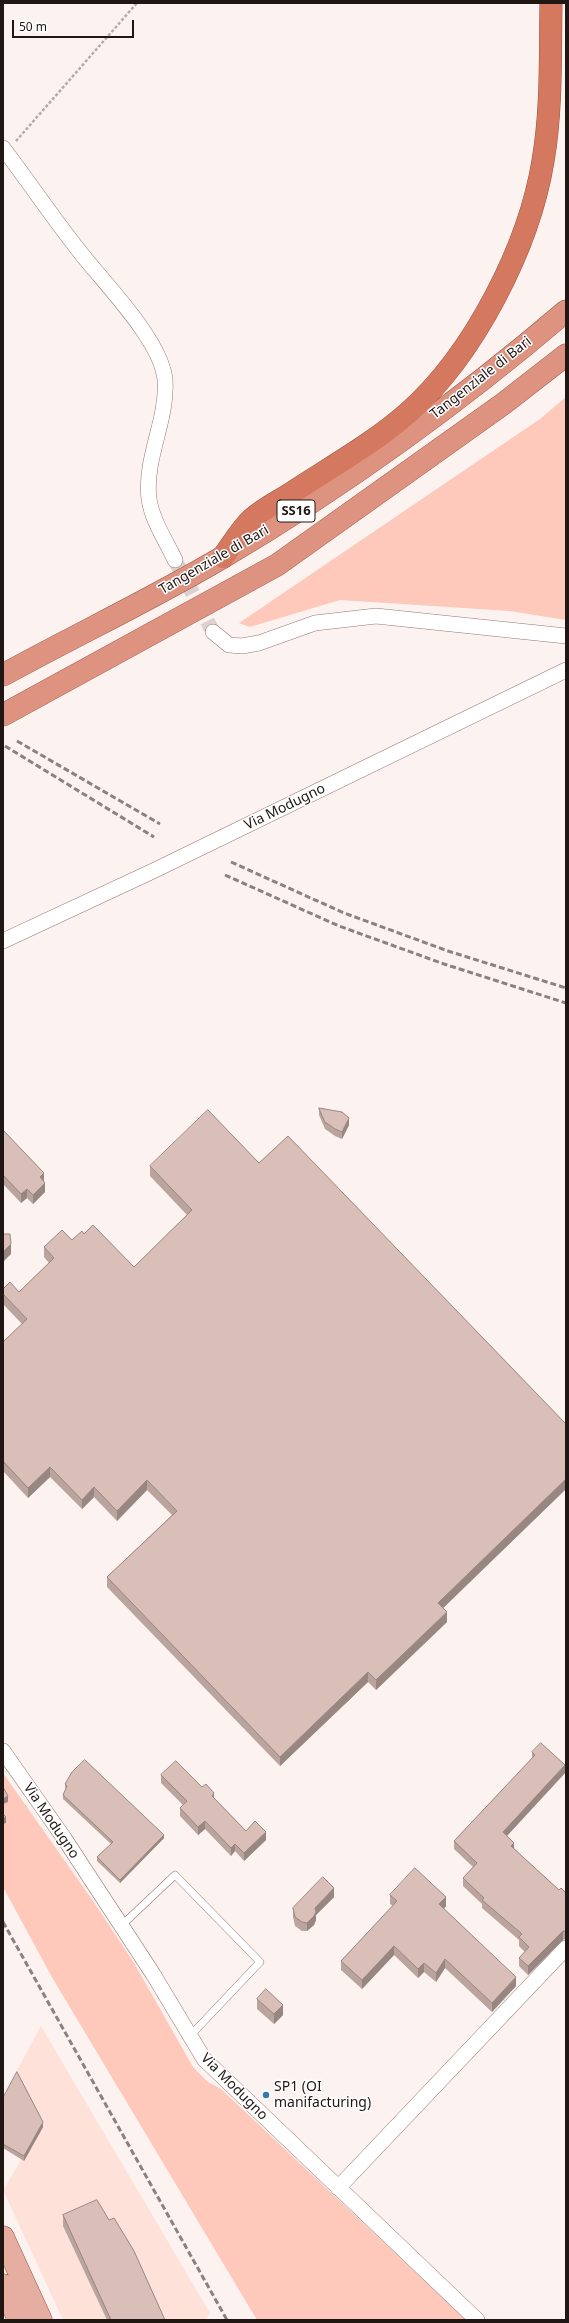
<!DOCTYPE html>
<html>
<head>
<meta charset="utf-8">
<style>
	body { margin:0 }
	#map { position:relative; width:569px; height:2323px; overflow:hidden; background:#fcf2ef; font-family:"Noto Sans",sans-serif }
	canvas { display:block }
	.frame { position:absolute; inset:0; border:4px solid #201714; pointer-events:none }
	.scale { position:absolute; left:12px; top:20px; width:122px; height:18px; box-sizing:border-box; border:2px solid #201714; border-top:0; padding-left:5px; font-size:12px; line-height:14px; white-space:nowrap; color:#201714; -webkit-text-stroke:3px #fff; paint-order:stroke }
</style>
</head>
<body>
<div id="map">
<canvas width="569" height="2323"></canvas>
<div class="frame"></div>
<div class="scale">50 m</div>
</div>
<script>
const ctx = document.querySelector('canvas').getContext('2d');
ctx.lineJoin = 'round';
function fill(path, color) { ctx.fillStyle = color; ctx.fill(path, 'evenodd'); }
function stroke(path, color, width, dash) { ctx.strokeStyle = color; ctx.lineWidth = width; ctx.lineCap = dash ? 'butt' : 'round'; ctx.setLineDash(dash || []); ctx.stroke(path); }
function drawText(font, color, halo, rows, align = 'center') {
  ctx.font = font + ' "Noto Sans",sans-serif'; ctx.lineWidth = 3; ctx.setLineDash([]); ctx.textBaseline = 'middle'; ctx.strokeStyle = halo; ctx.fillStyle = color; for (const [text, x, y, turn = 0] of rows) {
    ctx.save(); ctx.translate(x, y); ctx.rotate((+turn || 0) * Math.PI / 180); ctx.textAlign = isNaN(turn) ? turn : align; if (halo) ctx.strokeText(text, 0, 0); ctx.fillText(text, 0, 0); ctx.restore();
  }
}
const built = new Path2D(`
	M41,2026l169,287 -4,7h-143l-60,-130 39,-64 -27,-52z`);
const green = new Path2D(`
	M566,397v223l-56,-9 -170,-11 -90,27 -11,-4 301,-204z
	M3,1773l90,128 41,62 59,104 15,15 13,7 245,231h-209l-204,-341 -50,-92z`);
const minorTunnel = new Path2D(`
	M175,560l38,72`);
const path = new Path2D(`
	M16,141l121,-138`);
const service = new Path2D(`
	M121,1926l54,-51 85,87 -71,75`);
const minor = new Path2D(`
	M3,148c26,34 50,70 77,104 24,31 82,89 85,128 3,40 -21,78 -16,119 3,21 17,42 26,61
	M213,632l16,13 13,1 17,-3 56,-20 61,-7 190,20
	M3,941l150,-70 413,-201
	M3,1751l61,87 89,136 51,85 273,261
	M338,2188l228,-240`);
const primary = new Path2D(`
	M3,2237l38,83
	M3,2285l16,35`);
const trunk = new Path2D(`
	M3,675c73,-40 149,-76 220,-118 118,-69 239,-157 343,-246
	M3,715l274,-150 226,-161 63,-49`);
const motorway = new Path2D(`
	M223,557c9,-12 18,-28 29,-38 11,-10 25,-17 38,-25 39,-26 83,-50 119,-82 65,-58 120,-165 134,-251 9,-52 7,-106 8,-158`);
const rail = new Path2D(`
	M17,741l143,83
	M5,746l149,91
	M231,862l113,51 104,38 118,37
	M225,875l114,51 105,38 122,39
	M3,1922l224,398`);
const wall = new Path2D(`
	M319,1108l30,17 -7,14 -7,-3 -10,-7 -6,-14z
	M3,1130l41,52 1,10 -12,12 -6,-6 -6,5 -18,-19z
	M150,1166l416,323 -123,119 4,14 -71,68 -8,-8 -88,84 -173,-179v-10l65,-62 -25,-25 -30,31 -23,-24 -12,12 -32,-32 -22,21 -25,-27v-129l19,-18 -19,-20v-15l16,3 30,-29 -5,-6v-10l28,-7 12,-6 50,33 53,-52 -37,-39z
	M532,1752l33,21 -58,63 7,13 45,41 7,3v46l-3,1 -35,35 -9,-9v-8l6,-6 -6,-6v-6l-37,-32v-4l-19,-18v-8l10,-11 -19,-18v-8l78,-82z
	M161,1775l41,12 12,11 32,33 20,9 -22,21 -9,-10 -4,5 -26,-27 -7,6 -18,-19v-8l3,-3 -22,-22z
	M65,1784l99,54 -44,45 -23,-22v-4l14,-13 -48,-45v-4l3,-6 -1,-2z
	M390,1895l56,11 -2,3 72,77 -24,26 -47,-44 -9,14 -12,-10 -6,6 -24,-23 -32,34 -21,-19v-9l52,-55 -3,-2z
	M334,1897l-18,18v5l-2,5 -7,6h-5l-7,-5 -2,-9v-9z
	M257,1999l26,16 -9,9 -17,-15z
	M3,2098l40,29 -19,34 -21,-13z
	M63,2215l102,105h-58l-44,-94z`);
const shadedWall = new Path2D(`
	M349,1118v7l-7,14v-7z
	M44,1173v9l-4,-5z
	M45,1183v9l-12,12v-9z
	M27,1189v9l-6,5v-9z
	M11,1244v10l-8,8v-10z
	M50,1467v10l-22,21v-10z
	M566,1479v10l-128,124v-10z
	M147,1480v10l-30,31v-10z
	M94,1487v10l-12,12v-9z
	M447,1612v10l-71,68v-10z
	M368,1672v10l-88,84v-9z
	M565,1765v8l-62,67v-8z
	M214,1793v8l-2,-5z
	M8,1796v6l-5,2v-5z
	M6,1817v6l-3,1v-5z
	M205,1821v8l-7,6v-8z
	M266,1832v8l-22,21v-8z
	M164,1835v3l-44,45v-3z
	M514,1843v8l-3,-5z
	M235,1844v7l-4,5v-8z
	M334,1888v9l-18,18v5l-2,5 -7,6v-8l8,-15z
	M446,1897v9l-7,7v-9z
	M563,1931v9l-35,35v-9z
	M394,1946v9l-32,34v-9z
	M445,1959v9l-9,14v-9z
	M424,1963v9l-6,6v-9z
	M516,1977v9l-24,26v-9z
	M283,2005v10l-9,9v-10z
	M43,2122v5l-19,34v-5z`);
const building = new Path2D(`
	M319,1108l23,4 7,6 -7,14 -7,-3 -10,-7z
	M208,1110l51,53 29,-27 278,288v55l-128,124 9,9 -71,68 -8,-8 -88,85 -173,-180 70,-66 -30,-31 -30,31 -23,-24 -12,13 -32,-33 -22,21 -25,-27v-119l24,-23 -24,-25v-5l7,-7 9,10 35,-34 -10,-11 18,-17 10,10 10,-9 2,3 9,-9 41,42 58,-57 -42,-44z
	M3,1130l41,43 -4,4 5,6 -12,12 -6,-6 -6,5 -18,-19z
	M3,1234h7l1,10 -8,8z
	M541,1743l24,22 -62,67 11,11 -3,3 48,44 2,-2 5,5v38h-3l-35,35 -9,-8 10,-11 -10,-10 3,-3 -40,-34 2,-2 -21,-20 14,-15 -23,-22 81,-86 -3,-3z
	M85,1760l79,75 -44,45 -23,-23 16,-15 -50,-47 4,-9 -2,-2 7,-12z
	M176,1761l26,26 4,-3 8,9 -2,3 34,35 9,-10 11,11 -22,21 -9,-9 -4,4 -26,-27 -7,6 -18,-19 7,-7 -26,-26z
	M3,1787l5,9 -5,3z
	M3,1814l3,3 -3,2z
	M415,1868l31,29 -7,7 77,73 -24,26 -47,-44 -9,14 -12,-10 -6,6 -24,-23 -32,34 -21,-19 56,-60 -7,-6z
	M323,1877l11,11 -19,20 1,4 -2,4 -7,7 -5,-1 -7,-5 -2,-9z
	M266,1989l17,16 -9,9 -17,-15z
	M17,2072l26,50 -19,34 -21,-12v-46z
	M97,2200l12,20 5,-2 20,33 31,69h-54l-48,-105z`);
const markers = [
	[266,2095,4,"#3479ae"]
];
const shields = [
	[296,511,38]
];
const shieldNames = [
	["SS16",296,511]
];
const streetNames = [
	["Tangenziale di Bari",481,378,-38],
	["Tangenziale di Bari",214,560,-30],
	["Via Modugno",285,807,-26],
	["Via Modugno",51,1821,56],
	["Via Modugno",234,2087,45]
];
const poiNames = [
	["SP1 (OI",274,2087],
	["manifacturing)",274,2103]
];
fill(built, '#fee2da');
fill(green, '#fec8ba');
stroke(minorTunnel, '#dbd1ce', 15, [15, 8]);
stroke(service, '#917973', 8);
stroke(minor, '#917973', 16);
stroke(primary, '#965645', 23);
stroke(trunk, '#965645', 23);
stroke(motorway, '#965645', 23);
stroke(path, '#b4aaa7', 2.5, [3, 2]);
stroke(service, '#fff', 7);
stroke(minor, '#fff', 15);
stroke(primary, '#e6aea0', 22);
stroke(trunk, '#de9380', 22);
stroke(motorway, '#d57860', 22);
stroke(rail, '#8b827f', 3, [6, 3]);
fill(wall, '#bba49e');
fill(shadedWall, '#988681');
fill(building, '#d9bfb8');
stroke(building, '#988681', 1);
for (const [x, y, r, color] of markers) { const dot = new Path2D(); dot.arc(x, y, r, 0, 2 * Math.PI); ctx.fillStyle = color; ctx.fill(dot); stroke(dot, '#fff', 1.5); }
for (const [x, y, w] of shields) { const box = new Path2D(); box.roundRect(x - w / 2, y - 11, w, 22, 3); ctx.fillStyle = '#fff'; ctx.fill(box); stroke(box, '#201714', 1); }
drawText('bold 13px', '#201714', null, shieldNames);
drawText('14px', '#201714', '#fff', streetNames);
drawText('14px', '#201714', '#fff', poiNames, 'left');
</script>
</body>
</html>
